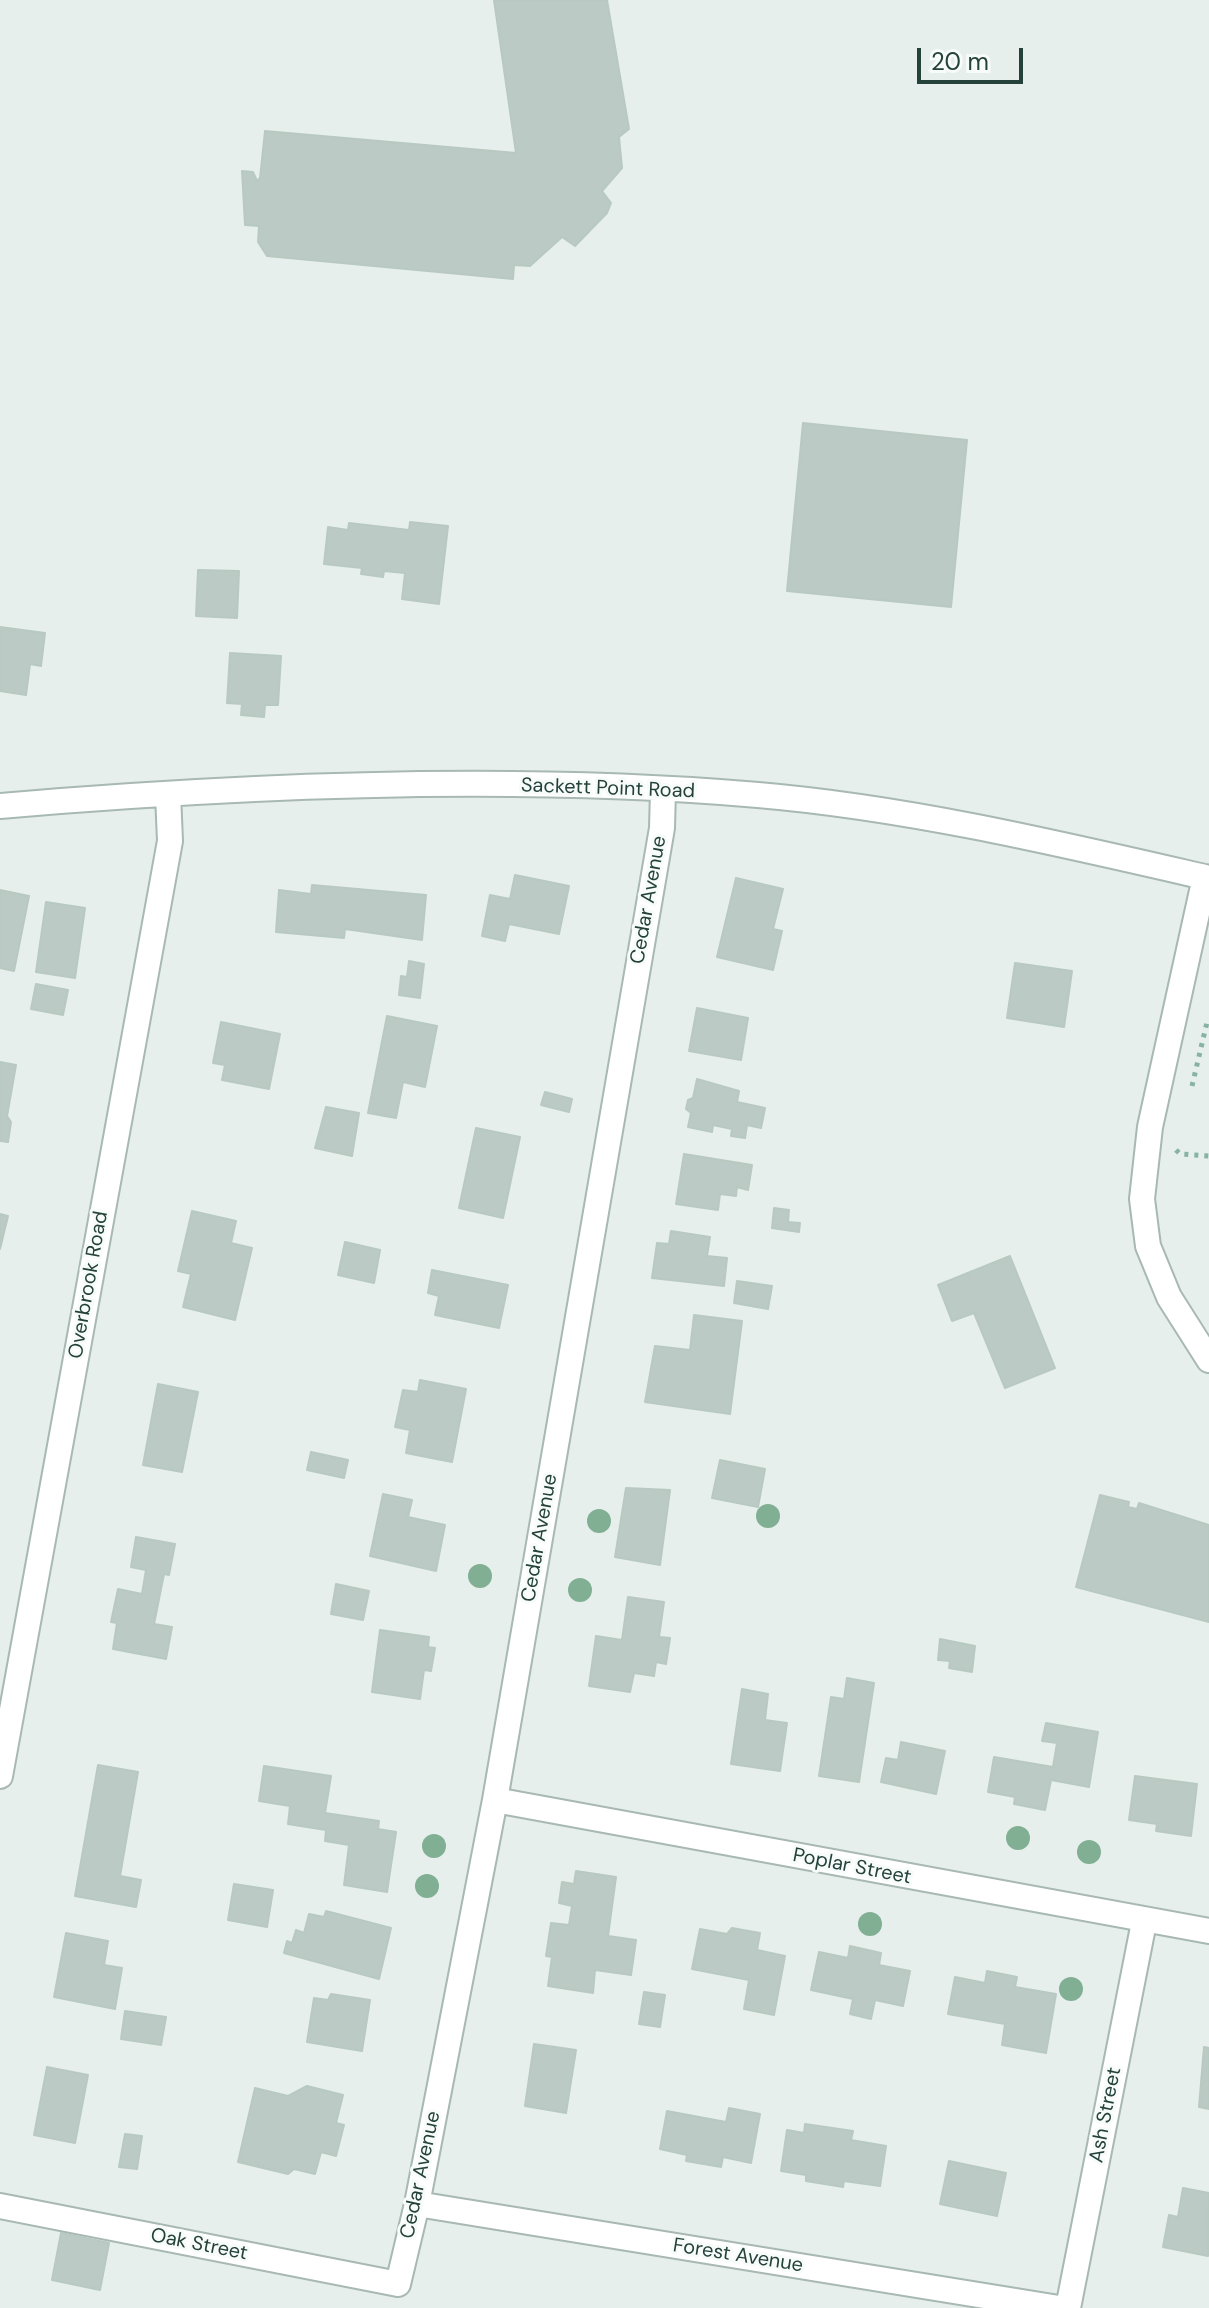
<!DOCTYPE html>
<html>
<head>
<meta charset="utf-8">
<style>
	body { margin:0 }
	#map { position:relative; width:1209px; height:2308px; overflow:hidden; background:#e6efeb; font-family:"DM Sans",sans-serif }
	canvas { display:block }
	.scale { position:absolute; left:917px; top:48px; width:106px; height:36px; box-sizing:border-box; border:4px solid #24423a; border-top:0; padding-left:10px; font-size:24px; line-height:28px; white-space:nowrap; color:#24423a; -webkit-text-stroke:6px #f7fbf9; paint-order:stroke }
</style>
</head>
<body>
<div id="map">
<canvas width="1209" height="2308"></canvas>
<div class="scale">20 m</div>
</div>
<script>
const ctx = document.querySelector('canvas').getContext('2d');
ctx.lineJoin = 'round';
function fill(path, color) { ctx.fillStyle = color; ctx.fill(path, 'evenodd'); }
function stroke(path, color, width, dash) { ctx.strokeStyle = color; ctx.lineWidth = width; ctx.lineCap = dash ? 'butt' : 'round'; ctx.setLineDash(dash || []); ctx.stroke(path); }
function drawText(font, color, halo, rows, align = 'center') {
  ctx.font = font + ' "DM Sans",sans-serif'; ctx.lineWidth = 6; ctx.setLineDash([]); ctx.textBaseline = 'middle'; ctx.strokeStyle = halo; ctx.fillStyle = color; for (const [text, x, y, turn = 0] of rows) {
    ctx.save(); ctx.translate(x, y); ctx.rotate((+turn || 0) * Math.PI / 180); ctx.textAlign = isNaN(turn) ? turn : align; if (halo) ctx.strokeText(text, 0, 0); ctx.fillText(text, 0, 0); ctx.restore();
  }
}
const building = new Path2D(`
	M494,0h113l22,129 -10,8 3,31 -20,23 9,12 -4,10 -32,33 -13,-9 -32,29 -16,-1 -1,14 -246,-23 -9,-14 1,-16 -14,-1 -3,-54 11,1 4,9 3,-3 5,-47 251,22z
	M803,423l164,17 -16,167 -164,-16z
	M410,522l38,4 -9,78 -37,-5 3,-26 -21,-2 -1,6 -22,-3 1,-6 -38,-4 4,-37 20,3 1,-7 60,7z
	M198,570l41,1 -2,47 -41,-2z
	M0,627l45,6 -4,33 -11,-2 -4,31 -26,-4z
	M230,653l51,3 -3,49h-13l-1,12 -23,-2 1,-11 -15,-1z
	M515,875l54,11 -10,48 -50,-10 -4,17 -23,-5 8,-41 20,4z
	M736,878l47,11 -10,40 9,2 -9,39 -56,-13z
	M312,885l114,10 -4,45 -77,-11 -1,9 -68,-6 3,-42 32,4z
	M0,890l29,6 -15,75 -14,-3z
	M46,902l39,6 -10,70 -39,-6z
	M409,961l15,3 -4,34 -21,-3 2,-19 6,1z
	M1015,963l57,8 -8,56 -57,-9z
	M36,984l32,6 -5,25 -32,-6z
	M697,1008l51,10 -7,42 -52,-9z
	M387,1016l50,10 -12,61 -22,-5 -7,36 -28,-5z
	M221,1022l59,12 -11,55 -47,-9 3,-15 -12,-2z
	M0,1062l16,3 -9,51 4,6 -3,20 -8,-1z
	M697,1079l42,12 -2,11 28,6 -4,20 -14,-3 -2,13 -14,-2 1,-7 -19,-4 -1,7 -24,-5 3,-14 -5,-4 2,-9 5,-2z
	M545,1092l27,7 -3,13 -28,-7z
	M326,1107l33,6 -7,43 -37,-8z
	M476,1128l44,9 -17,81 -44,-10z
	M684,1154l68,11 -4,25 -11,-3 -1,9 -16,-2 -2,16 -42,-6z
	M774,1208l15,2 -1,12 12,1 -1,9 -27,-4z
	M192,1211l44,10 -5,22 21,5 -17,72 -52,-13 8,-33 -13,-3z
	M0,1214l8,2 -8,33z
	M671,1231l39,6 -3,19 20,2 -3,28 -72,-8 5,-35 12,1z
	M345,1242l35,8 -6,33 -36,-8z
	M1010,1256l45,112 -50,20 -31,-75 -22,8 -14,-36z
	M432,1270l76,15 -9,43 -64,-13 4,-19 -11,-3z
	M737,1281l35,5 -4,23 -34,-6z
	M694,1315l48,6 -12,93 -85,-12 10,-56 35,4z
	M420,1380l46,9 -14,73 -46,-9 4,-23 -15,-3 8,-37 15,2z
	M158,1384l40,8 -16,80 -39,-7z
	M311,1452l37,8 -4,18 -37,-8z
	M720,1460l45,9 -7,38 -46,-9z
	M626,1488l44,2 -10,75 -45,-8z
	M383,1494l29,6 -4,17 37,8 -9,46 -66,-15z
	M1100,1495l29,7 -1,5 9,2 2,-6 70,22v97l-133,-35z
	M136,1537l39,7 -6,31 -5,-1 -10,50 18,3 -6,32 -53,-10 4,-26 -6,-1 7,-33 24,5 4,-24 -15,-3z
	M336,1584l33,7 -6,29 -32,-6z
	M628,1597l36,5 -5,35 11,1 -4,26 -10,-2 -2,14 -20,-3 -4,19 -41,-6 7,-50 26,4z
	M380,1630l49,7 -1,10 7,1 -4,23 -7,-1 -4,29 -48,-7z
	M940,1639l35,7 -3,26 -23,-4 1,-7 -12,-1z
	M847,1678l27,5 -15,99 -40,-6 12,-79 13,2z
	M742,1689l26,5 -3,26 22,3 -7,48 -49,-7z
	M1046,1723l52,9 -9,55 -38,-7 -6,30 -31,-6 1,-7 -27,-5 6,-35 59,10 4,-24 -15,-2z
	M901,1742l44,9 -9,43 -55,-12 5,-24 12,2z
	M98,1765l40,7 -18,104 21,4 -5,27 -61,-11z
	M264,1766l67,10 -6,37 54,8 -1,8 18,3 -9,60 -43,-7 5,-40 -24,-4 1,-11 -38,-6 2,-18 -31,-5z
	M1135,1776l62,8 -6,52 -35,-5 1,-7 -28,-4z
	M576,1871l40,6 -8,59 28,4 -5,35 -36,-5 -2,23 -45,-7 4,-29 -6,-1 5,-33 18,2 3,-19 -13,-3 3,-21 12,2z
	M234,1884l39,6 -6,37 -39,-7z
	M326,1911l65,17 -12,51 -95,-26 3,-12 5,2 4,-13 8,3 5,-19 15,3z
	M732,1928l28,5 -3,17 28,6 -11,59 -30,-6 5,-29 -57,-11 8,-40 27,5z
	M66,1933l42,8 -4,24 18,3 -7,41 -61,-12z
	M850,1946l31,7 -2,12 31,6 -7,35 -28,-6 -4,19 -21,-5 3,-15 -42,-9 8,-38 29,6z
	M987,1971l30,6 -2,10 41,7 -10,59 -44,-8 3,-21 -57,-10 7,-37 30,6z
	M644,1992l21,3 -5,32 -21,-3z
	M331,1994l39,6 -8,51 -55,-9 7,-44 14,2z
	M125,2011l41,6 -5,28 -40,-6z
	M534,2044l42,6 -10,63 -41,-7z
	M1204,2047l5,1v61l-10,-2z
	M47,2067l41,8 -13,68 -41,-8z
	M307,2086l36,9 -7,28 8,2 -8,31 -15,-4 -6,22 -21,-5 -6,5 -50,-12 17,-74 33,8z
	M729,2108l31,6 -9,49 -28,-6 -2,10 -35,-6 1,-6 -27,-6 7,-38 59,11z
	M805,2124l48,7 -2,9 35,6 -6,40 -36,-5 -1,6 -37,-6v-6l-25,-4 6,-41 17,3z
	M125,2134l17,2 -5,33 -18,-2z
	M949,2161l57,12 -9,43 -57,-12z
	M1183,2188l26,5 -1,63 -45,-9 6,-32 9,2z
	M61,2233l48,10 -9,47 -48,-10z`);
const path = new Path2D(`
	M1192,1086l16,-68
	M1176,1150l4,4 29,2`);
const minor = new Path2D(`
	M0,806c245,-21 513,-32 758,-11 152,13 303,49 451,83
	M1205,877l-55,250 -8,72 6,47 21,51 40,63
	M0,1776l170,-935 -2,-47
	M495,1800l714,131
	M417,2204l642,104
	M0,2206l398,78 19,-80 78,-404 167,-972 1,-38
	M1068,2308l76,-386`);
const trees = [
	[768,1516],
	[599,1521],
	[480,1576],
	[580,1590],
	[1018,1838],
	[434,1846],
	[1089,1852],
	[427,1886],
	[870,1924],
	[1071,1989]
];
const streetNames = [
	["Sackett Point Road",608,789,2],
	["Cedar Avenue",649,900,-80],
	["Overbrook Road",89,1285,-80],
	["Cedar Avenue",540,1538,-80],
	["Poplar Street",852,1867,11],
	["Ash Street",1106,2115,-79],
	["Cedar Avenue",421,2175,-78],
	["Oak Street",199,2245,11],
	["Forest Avenue",738,2256,9]
];
fill(building, '#bbcac4');
stroke(building, '#b8c9c2', 2);
stroke(minor, '#a8b8b2', 28);
stroke(path, '#86b3a5', 5, [4, 6]);
stroke(minor, '#fff', 24);
ctx.fillStyle = '#80af93';
for (const [x, y] of trees) { ctx.beginPath(); ctx.arc(x, y, 12, 0, 2 * Math.PI); ctx.fill(); }
drawText('20px', '#24423a', '#f7fbf9', streetNames);
</script>
</body>
</html>
